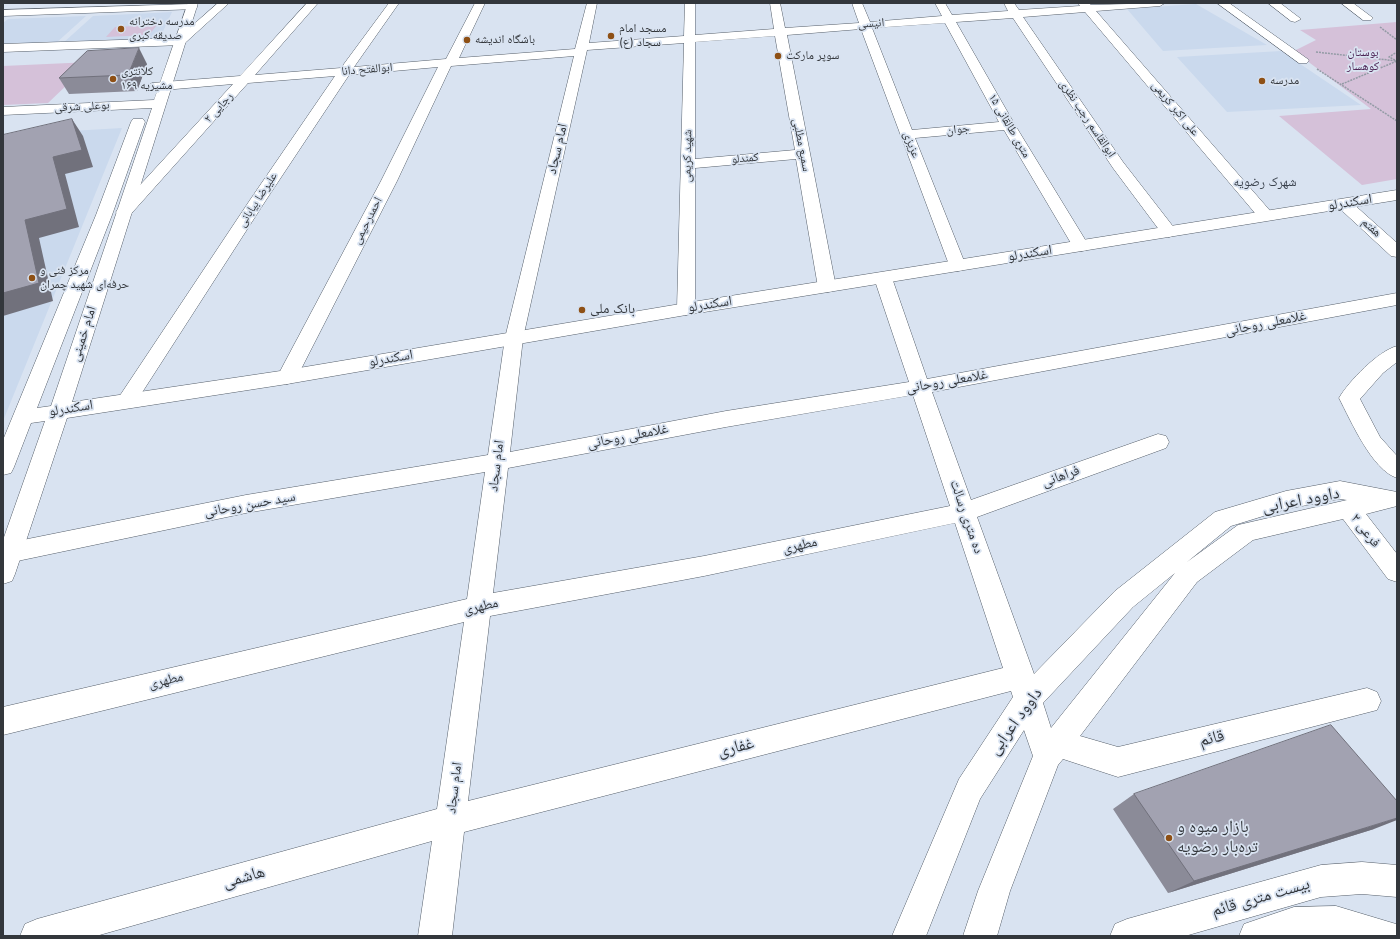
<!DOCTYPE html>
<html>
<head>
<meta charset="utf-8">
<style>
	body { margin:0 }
	#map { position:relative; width:1400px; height:939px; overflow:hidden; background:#d9e3f1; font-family:"Nunito Sans",sans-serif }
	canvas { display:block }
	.frame { position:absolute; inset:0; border:4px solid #33373c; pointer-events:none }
</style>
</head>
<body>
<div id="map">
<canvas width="1400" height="939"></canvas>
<div class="frame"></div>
</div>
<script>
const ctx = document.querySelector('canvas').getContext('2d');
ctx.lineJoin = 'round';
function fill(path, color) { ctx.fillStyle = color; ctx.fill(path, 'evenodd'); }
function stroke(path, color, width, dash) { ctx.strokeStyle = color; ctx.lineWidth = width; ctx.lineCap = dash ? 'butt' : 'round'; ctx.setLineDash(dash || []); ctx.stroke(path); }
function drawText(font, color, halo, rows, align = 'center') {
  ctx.font = font + ' "Nunito Sans","Noto Naskh Arabic",sans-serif'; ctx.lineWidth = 3.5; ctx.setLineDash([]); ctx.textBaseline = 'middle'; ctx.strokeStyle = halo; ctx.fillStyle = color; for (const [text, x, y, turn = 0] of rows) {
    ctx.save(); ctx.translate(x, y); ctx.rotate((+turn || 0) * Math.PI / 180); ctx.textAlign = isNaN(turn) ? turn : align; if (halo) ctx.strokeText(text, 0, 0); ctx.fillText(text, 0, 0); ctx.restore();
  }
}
const built = new Path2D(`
	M1196,4l71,41 -104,6 -36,-42z
	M172,12l-14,30 -95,1 30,-27z
	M86,16l-31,28 -52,2v-23l5,-4z
	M1281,51l80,54 -134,7 -50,-55z
	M122,128l-119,293v-286z`);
const green = new Path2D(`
	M1397,22v157l-35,6 -83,-69 92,-7 -77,-58 22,-11 -16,-10z
	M157,25l-8,10 -43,2 9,-10z
	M91,62l-43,41 -45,2v-39z`);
const path = new Path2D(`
	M1380,27l17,13
	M1316,52l81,9
	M1395,60l-6,-3 8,-5
	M1317,69l80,52
	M1342,84l55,-23`);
const minor = new Path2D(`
	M218,3h11l-44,40 -4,2 -178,7v-8l175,-6z
	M307,3h11l-63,72 86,-7 48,-65h10l-45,64 92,-8 29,-56h10l-26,55 116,-9 12,-46h10l-8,40 95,-7 1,-33h10v32l79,-6 -4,-26h10l5,25 74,-5 -7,-20h10l8,19 72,-6 -7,-13h10l7,12 56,-4 -4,-8h10l5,7 61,-4 -2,-3h11l2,2 74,-2 -5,3 -64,5 176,202 2,3 -2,3h-12l-175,-207 -62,5 100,145 52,67 2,3 -2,3 -6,2 -6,-2 -50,-67 -100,-150 -57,4 59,103 74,121 -2,4 -6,1 -6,-1 -71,-120 -89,8 51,128 -3,4 -6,1 -6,-1 -90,-241 -74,6 49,252 -3,4 -6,1 -6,-1 -3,-4 -22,-128 -101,9v141l-3,4 -6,2 -6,-2 -3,-4 7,-266 -97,7 -64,288 -13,114 216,-41 183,-29 -35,-104 3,-4 6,-1 6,1 3,4 35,101 470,-86v12l-465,87 39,108 187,-66 8,2 3,6 -3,6 -189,69 57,157 81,-83 100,-79 71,-21 54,-10 57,11v14l-31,8 31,40v28l-9,-3 -45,-60 -90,21 -56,42 -117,154 38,11 249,-59 10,4 4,9 -4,9 -259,67 -55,-18 -5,6 -48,126 -13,45h-34l15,-45 55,-135 -9,-26 -44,69 -54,137h-34l67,-157 54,-82 -2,-6 -547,141 -12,104h-34l14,-95 -336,95h-76l5,-12 12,-5 400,-110 27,-187 -461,113v-28l464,-108 18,-127 -239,41 -243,51v-20l243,-49 242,-40 17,-117 69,-282 -123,10 -54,115 -100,196 -3,5 -7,2 -7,-2 -3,-5 104,-196 57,-114 -89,8 -83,125 -132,205 -7,2 -7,-2 -3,-5 133,-200 85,-124 -87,7 -118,132h-12l-2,-3 2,-3 115,-125 -81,7 -6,-4 6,-4 88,-7zM945,23l54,99 -87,8 -40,-102zM775,36l20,114 -100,9v-117zM913,395l37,111 -246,50 -211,37 15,-125 218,-41zM1340,499l7,1 -109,25 -51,37 44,-36 55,-17zM955,523l48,145 -535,133 22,-185 214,-40zM1175,573l-124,155 -8,-25 90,-96z
	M1217,3h12l80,57 -2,3h-8z
	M1268,3h12l21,16 -6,3 -4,-1z
	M1341,3h12l20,15 -2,2h-8z
	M192,4l4,1 1,2 -1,2 -193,7v-6z
	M1344,199l6,2 47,42v14l-6,-1 -53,-49 -2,-3 2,-3z
	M1397,346v16l-14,11 -23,26 20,38 17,19v22c-25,-8 -46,-57 -58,-80 10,-17 39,-47 58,-52z
	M1362,862l35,3v32l-35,-3 -41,3 -136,39h-75l5,-12 12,-5 194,-54z
	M1336,906l60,18 1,12h-158l5,-12 50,-17z`);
const secondary = new Path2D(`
	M188,3h10l-126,399 215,-32 399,-67 711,-113v10l-711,115 -399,69 -220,34 -52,156 -3,7 -9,3v-44l42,-119 -14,2 -17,44 -3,6 -8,2v-35l93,-225 35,-93 2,-3h10l2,3 -33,93 -75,193 14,-2 101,-298 -149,7v-8l151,-7z`);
const wall = new Path2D(`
	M147,64l-10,27 -68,3 -10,-16z
	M1134,794l240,35 -206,64 -55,-84z`);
const shadedWall = new Path2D(`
	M139,48l8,16 -10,27 -9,-16z
	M72,119l11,17 10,31 -28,7 14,53 -40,11 14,63 -50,15v-23l22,-73 28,-63z
	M1397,818v2l-23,9 -206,64 26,-12z`);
const building = new Path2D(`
	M139,48l-11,27 -69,3 28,-27z
	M72,119l10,31 -29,7 14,52 -42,11 14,63 -36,10v-158z
	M1331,725l66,76v17l-203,63 -60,-87z`);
const markers = [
	[121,29,4,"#8e5015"],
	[611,36,4,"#8e5015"],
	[467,40,4,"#8e5015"],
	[778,56,4,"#8e5015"],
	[113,79,4,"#8e5015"],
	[1262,81,4,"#8e5015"],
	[32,278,4,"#8e5015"],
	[582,310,4,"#8e5015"],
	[1169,838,4,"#8e5015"]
];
const farPoinames = [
	["مدرسه دخترانه",129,22],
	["صدیقه کبری",129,36],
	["مسجد امام",619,29],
	["سجاد (ع)",619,43],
	["باشگاه اندیشه",475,40],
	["سوپر مارکت",786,56],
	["کلانتری",121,72],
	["۱۶۹ مشیریه",121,86],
	["مدرسه",1270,81],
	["مرکز فنی و",40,271],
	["حرفه‌ای شهید چمران",40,285]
];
const farStreetnames = [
	["انیسی",871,24,-4],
	["ابوالفتح دانا",367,70,-5],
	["بوعلی شرقی",82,107,-3],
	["رجایی ۲",219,108,-48],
	["علی اکبر کریمی",1175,109,50],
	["ابوالقاسم رجب نظری",1087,119,56],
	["۱۵ متری طالقانی",1009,126,60],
	["جوان",958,130,-6],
	["سمیع مطلبی",801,145,79],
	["عزیزی",911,145,69],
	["شهید کریمی",688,156,-89],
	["کمندلو",745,159,-5],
	["علیرضا بیابانی",258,200,-57],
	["احمدرحیمی",368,221,-63],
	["هفتم",1371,228,42]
];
const farParknames = [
	["بوستان",1363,53],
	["کوهسار",1363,67]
];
const farNeighbourhoodnames = [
	["شهرک رضویه",1265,183]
];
const streetNames = [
	["امام سجاد",558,149,-77],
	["اسکندرلو",1350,203,-9],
	["اسکندرلو",1030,254,-9],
	["اسکندرلو",710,305,-9],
	["غلامعلی روحانی",1266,324,-11],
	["امام خمینی",84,334,-72],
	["اسکندرلو",391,359,-10],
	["غلامعلی روحانی",947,382,-10],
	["اسکندرلو",71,409,-9],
	["غلامعلی روحانی",628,437,-11],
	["امام سجاد",497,466,-83],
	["فراهانی",1061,477,-20],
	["سید حسن روحانی",250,505,-10],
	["ده متری رسالت",966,517,71],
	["فرعی ۲",1365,531,52],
	["مطهری",800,546,-12],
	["مطهری",481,607,-12],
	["مطهری",166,681,-13],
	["امام سجاد",455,788,-83]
];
const poiNames = [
	["بانک ملی",590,310]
];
const nearStreetnames = [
	["داوود اعرابی",1301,501,-11],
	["داوود اعرابی",1016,722,-54],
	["قائم",1212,739,-14],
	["غفاری",736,748,-14],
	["هاشمی",244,878,-16],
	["بیست متری قائم",1261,898,-16]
];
const nearPoinames = [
	["بازار میوه و",1177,828],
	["تره‌بار رضویه",1177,848]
];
fill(built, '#cad9ed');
fill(green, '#d5c1d9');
stroke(minor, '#565f6a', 1);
stroke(secondary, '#565f6a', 1);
stroke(path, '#939ba5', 1.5, [2, 1]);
fill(minor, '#fff');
fill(secondary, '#fff');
fill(wall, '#8b8b98');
fill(shadedWall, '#71717c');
fill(building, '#a2a2b1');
stroke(building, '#71717c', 1);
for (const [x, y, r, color] of markers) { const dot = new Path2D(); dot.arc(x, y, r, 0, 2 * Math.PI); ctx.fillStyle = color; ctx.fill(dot); stroke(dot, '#d9e3f1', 1.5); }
drawText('12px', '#33373c', '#d9e3f1', farPoinames, 'left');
drawText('12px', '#33373c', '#d9e3f1', farStreetnames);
drawText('12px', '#4b2253', '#d9e3f1', farParknames);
drawText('13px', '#3a424d', '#d9e3f1', farNeighbourhoodnames);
drawText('14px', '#33373c', '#d9e3f1', streetNames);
drawText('14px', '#33373c', '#d9e3f1', poiNames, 'left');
drawText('17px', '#33373c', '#d9e3f1', nearStreetnames);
drawText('17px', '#33373c', '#d9e3f1', nearPoinames, 'left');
</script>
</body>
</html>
